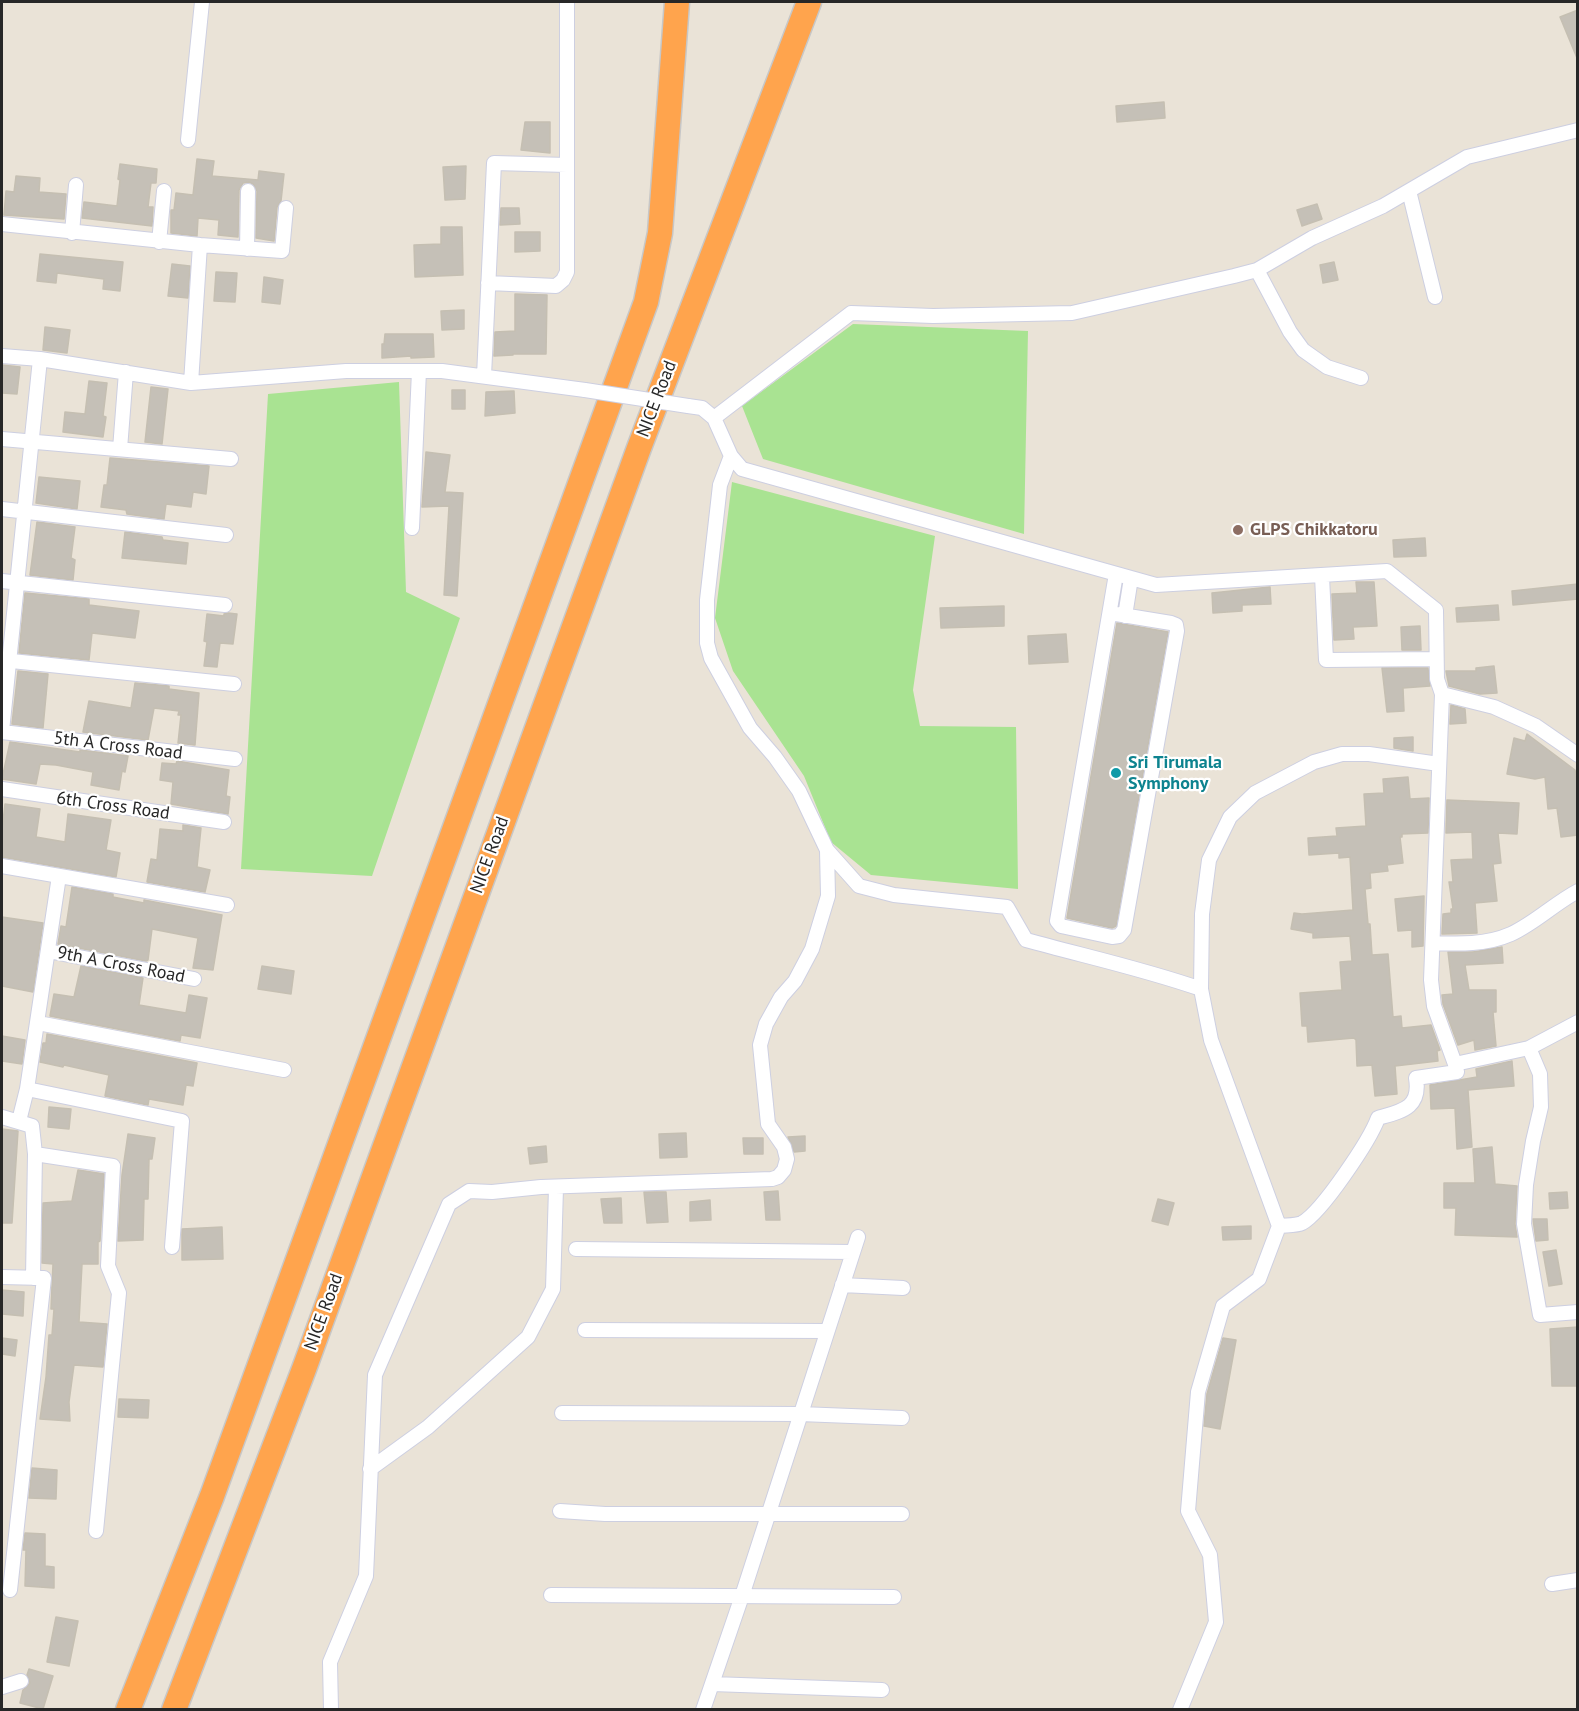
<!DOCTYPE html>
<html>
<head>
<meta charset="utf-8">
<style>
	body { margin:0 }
	#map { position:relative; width:1579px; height:1711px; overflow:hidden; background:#eae3d7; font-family:"PT Sans",sans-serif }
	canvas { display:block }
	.frame { position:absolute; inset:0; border:3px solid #272727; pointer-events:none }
</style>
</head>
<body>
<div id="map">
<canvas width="1579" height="1711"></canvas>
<div class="frame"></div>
</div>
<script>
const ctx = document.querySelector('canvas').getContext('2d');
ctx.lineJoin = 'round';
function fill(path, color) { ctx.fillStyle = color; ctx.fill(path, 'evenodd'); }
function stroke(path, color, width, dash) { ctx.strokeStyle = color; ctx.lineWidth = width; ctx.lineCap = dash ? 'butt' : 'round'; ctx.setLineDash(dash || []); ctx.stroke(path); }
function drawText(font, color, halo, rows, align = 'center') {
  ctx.font = font + ' "PT Sans",sans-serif'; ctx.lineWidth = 4.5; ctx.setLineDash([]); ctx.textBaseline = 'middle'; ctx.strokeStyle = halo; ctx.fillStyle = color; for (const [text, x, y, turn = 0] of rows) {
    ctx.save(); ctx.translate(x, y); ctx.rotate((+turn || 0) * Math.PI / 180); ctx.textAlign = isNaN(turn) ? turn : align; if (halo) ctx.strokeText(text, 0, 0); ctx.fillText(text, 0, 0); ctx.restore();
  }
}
const green = new Path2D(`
	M853,324l175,7 -4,203 -261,-75 -21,-53z
	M399,382l7,210 54,26 -88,258 -131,-7 27,-475z
	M732,482l203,54 -22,154 7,36 96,1 2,162 -147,-14 -40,-33 -27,-66 -71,-105 -18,-53z`);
const building = new Path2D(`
	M1578,10v48h-1l-17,-41z
	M1164,102l1,16 -48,4 -1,-16z
	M525,122h25v31l-29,-3z
	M197,159l17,2 -2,15 46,4 1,-9 25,3 -3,27 -4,6 -3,34 -18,-3 1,-47 -4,-7 -4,-2 -6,1 -4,7 -1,47 -20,-2 1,-15 -21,-2 -1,18 -26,-3v-23h3l2,-17 17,2z
	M120,164l37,5 -1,14h-5l-3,24h5l-1,19 -70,-8 2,-16 33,4 3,-26 -2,-1z
	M466,166l-1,33 -20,1 -2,-33z
	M16,176l24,2 -1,14 27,2 -2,25 -60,-4 2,-24 8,1z
	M1317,204l5,15 -20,7 -5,-16z
	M501,208h18l1,16 -20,1z
	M441,227h21l1,48 -48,2 -1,-32 27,-1z
	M515,232h25v19l-25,1z
	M40,254l83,8 -3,29 -17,-2 1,-10 -47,-6 -1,10 -19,-2z
	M1334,262l4,18 -15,3 -3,-18z
	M172,264l18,2 -2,32 -20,-2z
	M216,272l21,1 -2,29 -21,-1z
	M264,277l19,3 -3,24 -18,-2z
	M515,294l32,1 -1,59h-33v1l-19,1 1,-24 20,-1z
	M464,310v19l-22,1 -1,-19z
	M45,327l25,3 -3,23 -24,-3z
	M385,334h48l1,23 -23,1v-2l-29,2v-14h2z
	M2,365l18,2 -3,27 -15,-1z
	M89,381l18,2 -4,33 3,1 -3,20 -40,-5 2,-20 20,2z
	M151,387l17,2 -6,55 -17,-2z
	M452,390h13v19h-13z
	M514,391l1,22 -30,3 1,-24z
	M426,452l24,3 -5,37 18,1 -6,103 -13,-1 5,-89 -27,1z
	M110,458l99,8 -3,28 -13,-2 -2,15 -25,-3 -2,15 -37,-5 -1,-4 -25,-3 3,-22h3z
	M39,477l41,4 -3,28 -41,-6z
	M37,522l38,5 -4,31 4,2 -2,20 -43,-5z
	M125,532l37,5 1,3 25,3 -2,21 -64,-6z
	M1425,538l1,18 -32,1 -1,-17z
	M1356,582h18l3,44 -24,1 1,12 -20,1 -2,-46 25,-1z
	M1578,584v15l-65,6 -1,-14z
	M1270,587l1,17 -29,1v6l-29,2 -1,-20z
	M25,593l64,6v6l50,6 -4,27 -43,-5 -3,27 -70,-7z
	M1498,605l1,15 -42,2 -1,-14z
	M1004,606v20l-63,2 -1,-20z
	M228,613l9,1 -4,30 -13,-1 -3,24 -13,-1 3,-24 -3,-1 3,-27 17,2v-2z
	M1117,623l51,9 -52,294 -4,2 -45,-10z
	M1420,626l1,24h-19l-1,-23z
	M1066,634l2,28 -39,2 -1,-28z
	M1494,666l3,27 -17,1 -31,-8 -3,-15h30v-3z
	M1382,668h46l2,18 -27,2 1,23 -17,1z
	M18,671l30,3 -5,54 -31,-4z
	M135,683l34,3v3l30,4 -4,52 -17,-2 3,-28h-3l1,-4 -25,-3 -6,32 -65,-8 6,-31 42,7z
	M1451,705l14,4 1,14 -16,1z
	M1527,734l48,36 3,19v46l-17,2 -4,-29 -9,1 -3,-32 -10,2 -28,-5 7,-36 11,3z
	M1413,737v14l-19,-3v-10z
	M10,742l70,10v-2l48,6 -3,16 -3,-1 -3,19 -28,-5 2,-13 -37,-7 -16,-1 -4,20 -34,-5z
	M177,761l52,9 -3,26 4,1 -2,17 -57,-10 2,-22 -13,-2 2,-17 14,1z
	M1408,777l2,22 19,-1 -1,35 -26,1v3h-2l3,26 -16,2 1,6 -18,2 1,15 -6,1 3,35h2l2,31 16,-1 5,63 8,-1 1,12 29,-3 9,25 -3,1 1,10 -43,5 2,28 -22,2 -3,-31 -15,1 -1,-26 -2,-2 -46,4 -1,-16h-5l-2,-33 42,-3 -2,-28 12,-1 -2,-25 -37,2v-5l-22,-4 3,-16 8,1 51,-4 -3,-53 -11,1v-5l-30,2 -1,-17 29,-2 -1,-8 30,-2 -2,-32 20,-1 -1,-14z
	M1447,800l72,3 -2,31 -19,-1 3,30 -8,1 4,37 -22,2 2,30 -35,1 1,-20 8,-1v-4h2l-4,-27h4l-2,-22 22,-1 -1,-27 -26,1z
	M5,804l35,5 -4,28 29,5 3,-28 43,6 -5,30 14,3 -4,24 -114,-20v-27z
	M183,825l18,3 -4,39 13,3 -5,22 -58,-10 4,-23 6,1 3,-31 23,2z
	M72,887l41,7v3l5,1 26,5v-3l78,15 -9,55 -20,-2 5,-30 -46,-9 -4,31 -2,1 -88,-17 3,-18 5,1z
	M1424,896l-1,50 -11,1v-17l-14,1 -3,-32z
	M2,917l41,6 -10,69 -31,-6z
	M1502,947l1,16 -38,2 4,25h27v22h-3l3,34 -21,4 -1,-10 -16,5 -15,-41 -1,-9 11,-1 -5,-42h25z
	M81,966l62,12 -4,27 47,8 3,-18 18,3 -7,40 -19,-3 -1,6 -130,-25 4,-22 20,3z
	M262,966l32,5 -3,23 -33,-5z
	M47,1034l150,29 -4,23 -7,-1 -3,20 -34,-6 -1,6 -43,-9 4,-21 -45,-10 -1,2 -23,-5 3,-19h3z
	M2,1036l23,4 -3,24 -20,-3z
	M1512,1061l2,25 -46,4 4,57 -15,2 -2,-41 -24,1 -1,-24 47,-8 -1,-8z
	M49,1107l22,2 -2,20 -21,-2z
	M2,1129l16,2 -6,92h-10z
	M686,1133l1,24 -27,1 -1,-24z
	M128,1134l27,4 -3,21h-3l-1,40h-4l-1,41 -25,1 4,-66z
	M805,1136v15l-11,1 -6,-15z
	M743,1138h20v16h-19z
	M546,1146l1,16 -17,2 -2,-16z
	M1492,1147l3,37 22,2 -2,38 2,13 -62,-2 1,-27h-12v-25h31l-2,-34z
	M78,1170l26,4 -4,67 -2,1v22h-16l-3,58 28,2 -4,43 -29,-2 -5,37 1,19 -30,-2 6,-42 3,-42h3l2,-26h-3l2,-45 -11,-1 1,-60 29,-2z
	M778,1191l2,29h-14l-2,-28z
	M644,1192h22l2,30 -21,1z
	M1567,1192l1,16 -18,1 -1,-16z
	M621,1198l1,25h-18l-3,-24z
	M1158,1199l16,4 -6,22 -16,-4z
	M710,1200l1,20 -21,1v-19z
	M1533,1219h14l1,21 -12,1z
	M1251,1226v13l-28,1 -1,-13z
	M222,1227l1,32 -41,1v-31z
	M1556,1250l6,34 -13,2 -6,-34z
	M2,1290l22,2 -1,24 -21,-2z
	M1578,1327v59h-26l-2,-57z
	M2,1338l15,2 -2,16 -13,-2z
	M1223,1338l13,2 -16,89 -16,-3 3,-32z
	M119,1399l30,1 -1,18 -30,-1z
	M32,1468l25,2 -1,29 -27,-1z
	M25,1533l20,1v32l9,1v21l-29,-2 1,-36h-3z
	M56,1617l22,4 -9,45 -22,-4z
	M29,1669l24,7 -10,33 -23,-6 3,-13 7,-7 -3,-8z`);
const street = new Path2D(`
	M188,140l14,-138
	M1409,191l26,106
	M2,224l198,21 -9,138
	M72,233l4,-48
	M159,242l5,-51
	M200,245l82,6 4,-43
	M247,249l1,-58
	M1257,270l33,62 13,18 24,17 34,11
	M488,283l68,3 7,-6 4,-8v-270
	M2,356l38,3 151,24 155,-12h96l143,19
	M484,376l10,-213 73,2
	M688,406l14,2 12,10 17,38 11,13 414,116 231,-14 49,39 1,69 5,15 -11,286 3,26 21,58
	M714,418l137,-105 82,3 139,-3 162,-37 23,-6 55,-32 71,-32 84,-49 111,-27
	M2,439l229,20
	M120,449l6,-77
	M2,509l224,26
	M412,528l7,-157
	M1322,576l4,84 110,-1
	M2,581l223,24
	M1110,613l61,10 5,2 1,6 -53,299 -5,6 -7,1 -51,-11 -4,-5 59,-347
	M1125,616l6,-38
	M2,660l232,24
	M1442,694l52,13 42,19 42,29
	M2,731l38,-372
	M2,732l233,27
	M2,789l222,33
	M827,850l32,36 35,9 113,12 19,33c58,16 118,29 175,49
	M2,866l225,39
	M1433,943c26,1 53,2 78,-9 24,-11 44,-31 67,-43
	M48,951l146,28
	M38,1023l246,47
	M1529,1048l11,26 1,33 -8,34 -7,44 -2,39 16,91 38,-3
	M27,1089l155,32 -10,126
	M2,1117l30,9 3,28 -2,124
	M19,1121l8,-32 32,-213
	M35,1154l78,12 -5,100 11,27 -23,238
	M1279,1226c6,-1 17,0 23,-3 20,-11 68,-83 76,-105 24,-7 43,-10 38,-40l41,-6 -2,-8 74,-16 49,-26
	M576,1249l277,3
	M2,1277l42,1 -34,312
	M842,1285l61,3
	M585,1330l242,1
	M562,1413l238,1 102,4
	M370,1469l58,-42 100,-90 25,-48 3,-101
	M560,1511l45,3h297
	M1552,1584l26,-4
	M551,1595l343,2
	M712,1684l170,6
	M2,1687l19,-6
	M331,1710l-1,-48 36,-86 9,-201 74,-171 20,-13 23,1 49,-5 231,-8 6,-2 6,-7 3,-11 -3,-12 -16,-23 -8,-79 6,-21 15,-27 14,-16 17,-32 16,-53 -1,-46 -28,-59 -24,-34 -25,-29 -39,-70 -4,-15v-43l13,-115 11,-29
	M703,1710l39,-114 116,-359
	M1180,1710l36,-88 -6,-67 -22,-44 10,-119 25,-86 36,-27 20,-53 -68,-186 -10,-51 1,-75 7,-54 21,-43 25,-24 59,-31 28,-8h27l70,10`);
const highway = new Path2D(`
	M128,1710l84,-214 434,-1194 14,-69 17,-231
	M174,1710l130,-341 335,-921 170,-446`);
const streetBridge = new Path2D(`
	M585,390l103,16`);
const markers = [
	[1238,530,6,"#8d6e63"],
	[1116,773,6,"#0f9aa8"]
];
const streetNames = [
	["NICE Road",657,399,-69],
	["5th A Cross Road",118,746,7],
	["6th Cross Road",113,806,8],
	["NICE Road",490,855,-70],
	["9th A Cross Road",121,965,11],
	["NICE Road",324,1312,-70]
];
const educationNames = [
	["GLPS Chikkatoru",1250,530]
];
const cultureNames = [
	["Sri Tirumala",1128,763],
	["Symphony",1128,784]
];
fill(green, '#a9e392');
fill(building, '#c5c0b7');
stroke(building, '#c5bfb2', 1.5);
stroke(street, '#cdcfe1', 16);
stroke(highway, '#c7c7c7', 27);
stroke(street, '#fff', 14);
stroke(highway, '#ffa44d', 24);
stroke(streetBridge, '#cdcfe1', 16, []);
stroke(streetBridge, '#fff', 14);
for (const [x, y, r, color] of markers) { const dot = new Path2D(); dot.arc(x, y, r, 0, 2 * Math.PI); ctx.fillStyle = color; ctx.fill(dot); stroke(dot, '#fff', 2); }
drawText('18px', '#272727', '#fff', streetNames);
drawText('bold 18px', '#785e54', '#fff', educationNames, 'left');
drawText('bold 18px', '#0d838f', '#fff', cultureNames, 'left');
</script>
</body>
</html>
